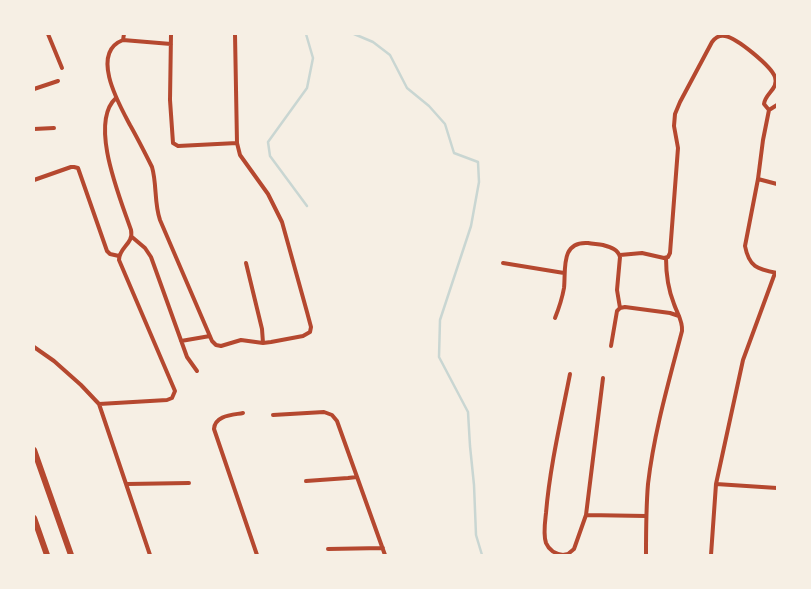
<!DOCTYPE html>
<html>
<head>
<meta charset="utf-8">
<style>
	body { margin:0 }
	#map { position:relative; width:811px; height:589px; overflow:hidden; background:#f6efe4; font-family:Cabin,sans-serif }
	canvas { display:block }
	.frame { position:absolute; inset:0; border:35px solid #f6efe4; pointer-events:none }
</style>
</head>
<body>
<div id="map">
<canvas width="811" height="589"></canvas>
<div class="frame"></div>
</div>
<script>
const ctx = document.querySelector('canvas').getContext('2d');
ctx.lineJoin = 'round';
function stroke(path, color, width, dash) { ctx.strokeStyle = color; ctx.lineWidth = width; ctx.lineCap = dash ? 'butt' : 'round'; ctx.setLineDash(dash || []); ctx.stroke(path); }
const stream = new Path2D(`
	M306,34l7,24 -6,30 -39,54 2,14 37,50
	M354,34l19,8 17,13 17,33 22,18 16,18 9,29 24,9 1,20 -8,44 -31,94 -1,37 29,55 2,34 4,39 2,50 6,20`);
const minor = new Path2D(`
	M48,34l14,34
	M171,34l-1,66 3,43 5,3 59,-3
	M123,40c-34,13 -3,66 7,85 8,14 15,28 22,42 5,17 2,36 8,53l52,121 4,4 5,1 20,-6 22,3 8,-1 32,-6 7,-4 1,-5 -4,-15 -25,-90 -14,-28 -28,-39 -3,-12 -2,-109
	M123,40l48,4
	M123,40l1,-6
	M34,89l24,-8
	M769,110l-6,30 -5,39 -13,67c4,21 12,23 32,27
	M769,110l8,-5
	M34,129l20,-1
	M758,179l19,5
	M34,180l37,-13h3l4,1 29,83 3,3 9,2
	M132,237l13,11 6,9 36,100 10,14
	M620,255l22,-2 22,5 4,-1 2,-4 8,-105 -4,-22 1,-12 5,-12 32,-60c3,-4 8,-7 13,-6 12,2 46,30 50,41 4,12 -10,16 -11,27l5,6
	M246,263l16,66 1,14
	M503,263l61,10
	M620,308l5,-1 45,6 9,3
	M555,318c4,-10 7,-19 9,-30 2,-18 -4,-47 24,-45 5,1 10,1 15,2 7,2 15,4 17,12l-3,33 3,18 -3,3 -6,35
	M181,341l29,-5
	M34,347l20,14 27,24 18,19 51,151
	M99,404l68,-4 5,-2 3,-7 -56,-131c0,-13 15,-16 12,-30 -10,-30 -43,-107 -15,-132
	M243,413c-10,2 -28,2 -29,16l43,126
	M273,415l51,-3 8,3 5,6 48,134
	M306,481l42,-3 9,-1
	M127,484l62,-1
	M716,484l61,4
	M586,515l60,1
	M328,549l55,-1
	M563,555c-7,-1 -14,-5 -17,-12 -3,-9 -1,-21 0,-30 4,-47 15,-93 24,-139
	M563,555l5,-1 6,-5 12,-34 17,-137
	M646,555c0,-24 0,-47 2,-71 6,-52 21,-103 34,-153 1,-10 -5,-18 -8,-27 -6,-15 -8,-30 -8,-46
	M711,555l5,-71 27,-124 32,-87`);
const secondary = new Path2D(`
	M34,450l37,105
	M34,518l13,37`);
stroke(stream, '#c9d6d2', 2.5);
stroke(minor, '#b5482f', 4);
stroke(secondary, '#b5482f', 6);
</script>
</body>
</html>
